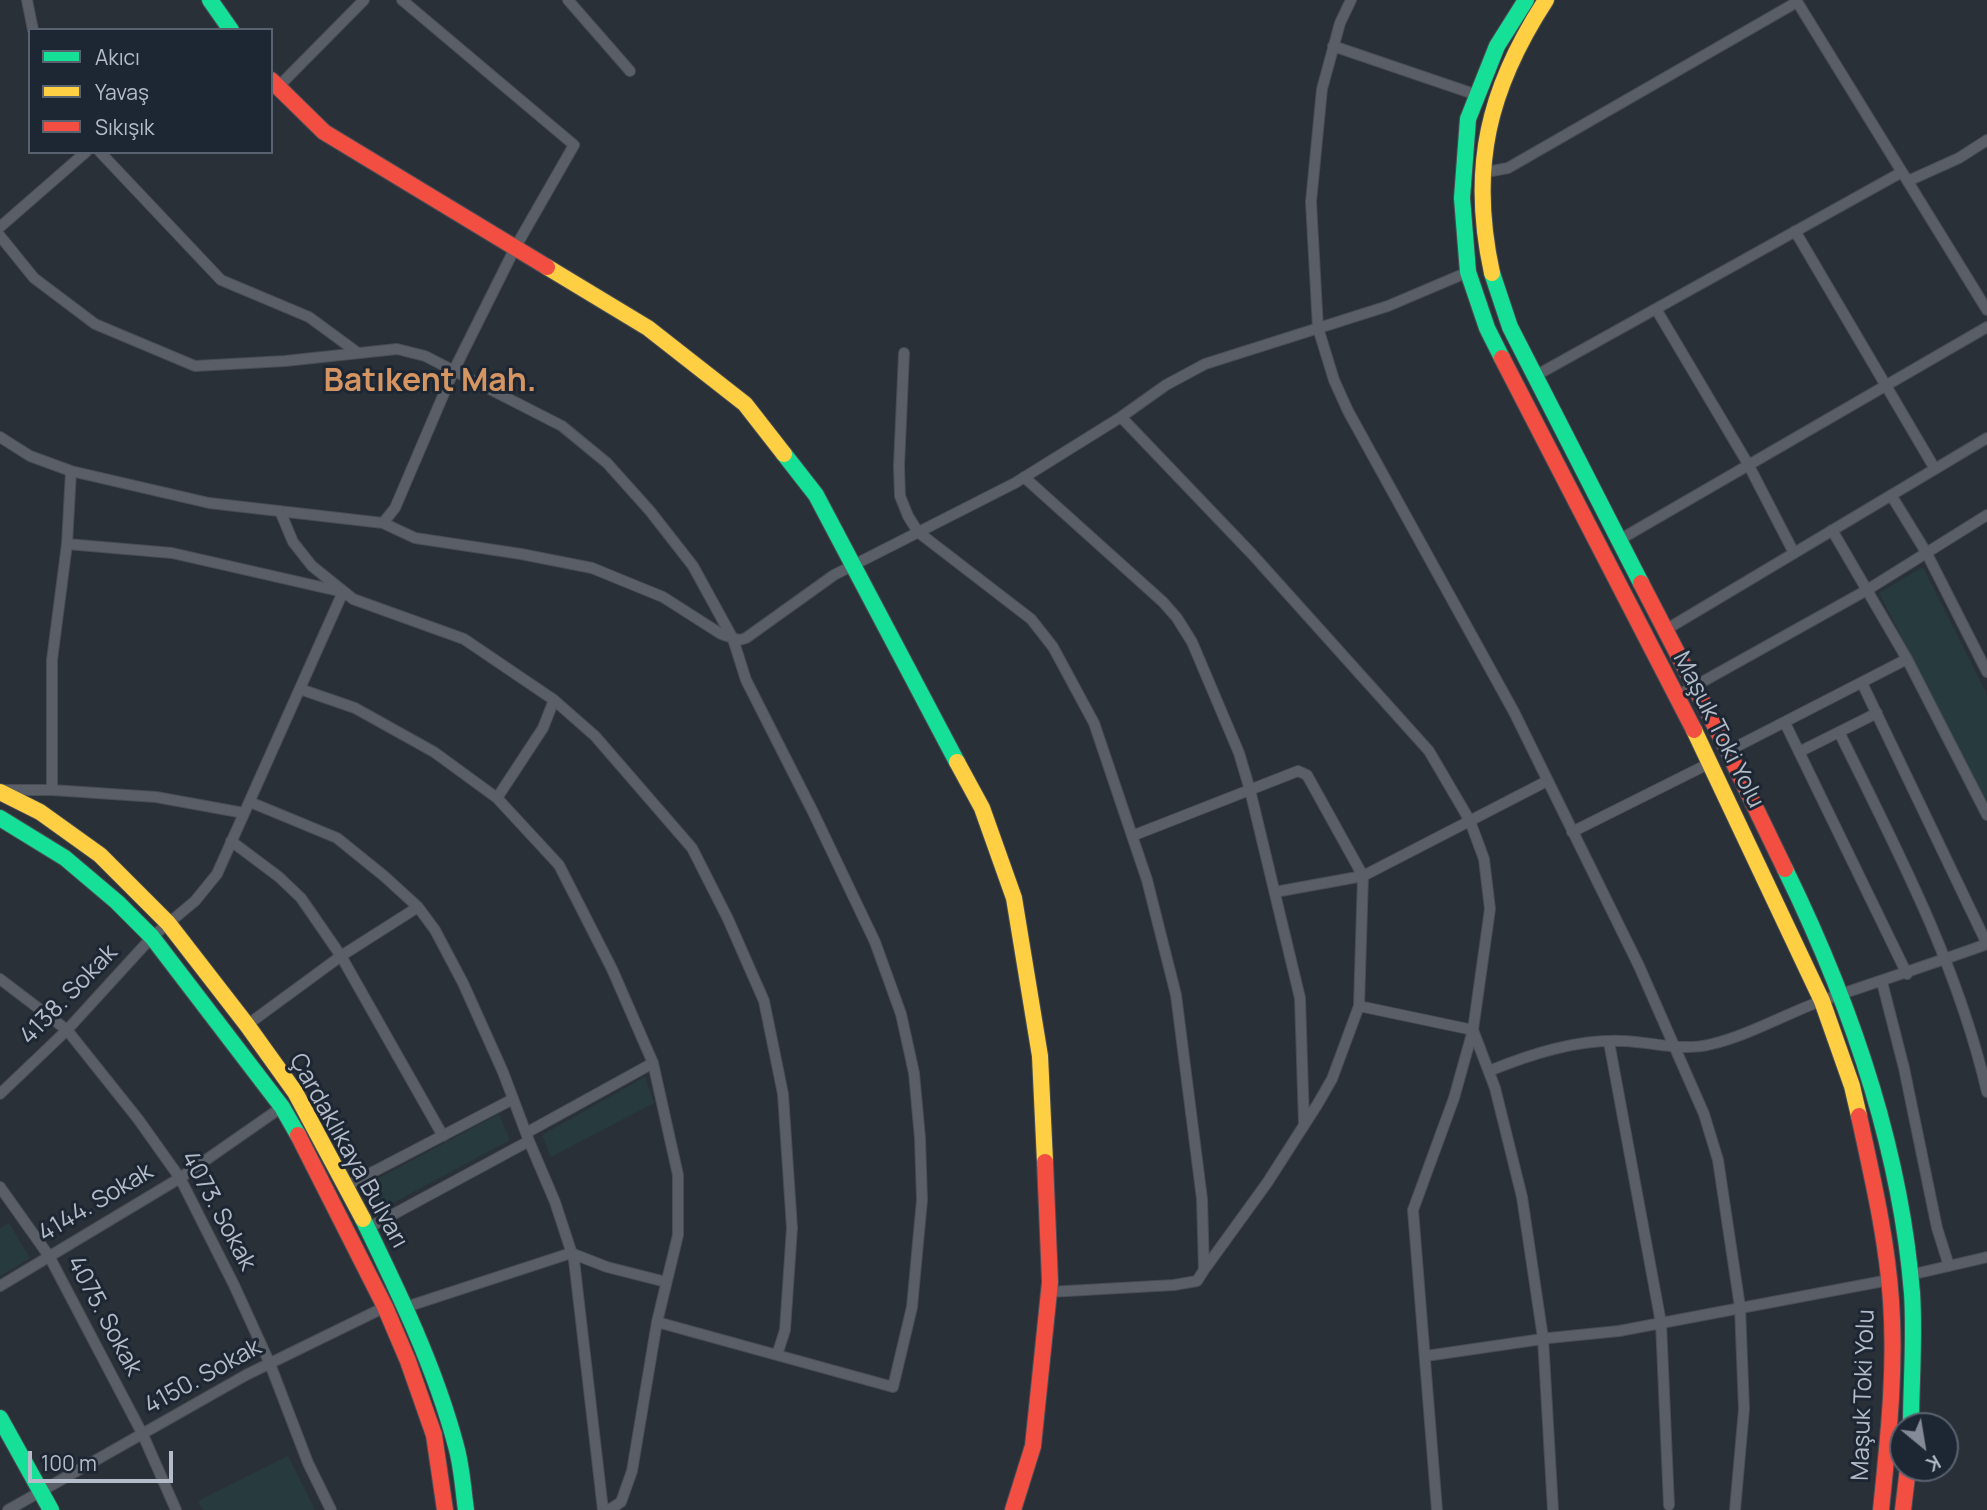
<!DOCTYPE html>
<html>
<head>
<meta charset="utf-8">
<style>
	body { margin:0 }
	#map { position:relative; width:1987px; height:1510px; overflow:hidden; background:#2a3038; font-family:Manrope,sans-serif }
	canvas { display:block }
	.legend { position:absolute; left:28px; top:28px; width:245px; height:126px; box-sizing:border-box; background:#1d2633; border:2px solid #59626f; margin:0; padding:9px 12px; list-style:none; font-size:21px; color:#b4bcc9 }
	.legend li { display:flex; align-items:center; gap:14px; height:35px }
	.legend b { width:35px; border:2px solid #59626f }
	.north { position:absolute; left:1889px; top:1412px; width:70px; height:70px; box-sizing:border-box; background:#1d2633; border:2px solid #59626f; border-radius:50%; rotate:150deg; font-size:19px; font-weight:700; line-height:28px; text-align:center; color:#b4bcc9 }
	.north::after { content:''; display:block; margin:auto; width:24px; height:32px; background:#848b96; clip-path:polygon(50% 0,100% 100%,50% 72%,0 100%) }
	.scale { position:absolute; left:28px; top:1451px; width:145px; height:32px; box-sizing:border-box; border:4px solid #b4bcc9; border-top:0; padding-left:9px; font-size:21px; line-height:24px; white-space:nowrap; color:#b4bcc9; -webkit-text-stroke:5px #1d2633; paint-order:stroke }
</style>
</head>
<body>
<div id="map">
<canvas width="1987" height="1510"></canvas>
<ul class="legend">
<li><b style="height:9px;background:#16e098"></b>Akıcı</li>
<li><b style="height:9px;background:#ffcf43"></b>Yavaş</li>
<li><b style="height:9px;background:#f24e42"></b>Sıkışık</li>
</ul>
<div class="north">K</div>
<div class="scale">100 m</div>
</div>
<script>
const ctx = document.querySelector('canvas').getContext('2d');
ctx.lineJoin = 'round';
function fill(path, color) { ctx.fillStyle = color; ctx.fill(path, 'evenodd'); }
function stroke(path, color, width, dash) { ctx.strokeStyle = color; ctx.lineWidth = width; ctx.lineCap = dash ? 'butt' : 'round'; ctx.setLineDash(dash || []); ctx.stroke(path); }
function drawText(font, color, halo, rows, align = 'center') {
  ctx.font = font + ' Manrope,sans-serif'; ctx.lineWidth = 6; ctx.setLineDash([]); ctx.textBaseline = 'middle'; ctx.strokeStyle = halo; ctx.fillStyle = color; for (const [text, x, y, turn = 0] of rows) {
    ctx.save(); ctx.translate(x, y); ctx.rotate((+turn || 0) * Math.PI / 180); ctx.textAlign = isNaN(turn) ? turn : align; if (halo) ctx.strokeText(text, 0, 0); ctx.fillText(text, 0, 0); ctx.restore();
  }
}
const green = new Path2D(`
	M1923,567l64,128v109l-108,-211z
	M645,1077l9,26 -103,54 -9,-22z
	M499,1114l11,26 -132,71 -12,-26z
	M9,1223l21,35 -30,18v-48z
	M288,1456l27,54h-112l-5,-9z`);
const street = new Path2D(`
	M27,0l6,30
	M568,0l62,71
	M1351,0l-11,23 -18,66 -11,113 7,126 16,52 14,31 166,301 125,254 65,148 14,46 22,147 4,102 -9,101
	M1796,0l191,310
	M1333,46l144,49
	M278,87l86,-87
	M100,152l121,128 88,37 49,36
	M1481,173l27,-5 289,-166
	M1908,181l51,-23 28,-18
	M0,227l86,-75
	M1795,231l140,238
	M0,236l34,42 61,46 100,42 90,-5 112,-12 28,7 137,70 45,37 43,48 43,55 40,73 13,41 67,132 62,130 26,72 13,59 6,65 2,62 -10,107 -19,80 -236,-65
	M1656,309l92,155 46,89
	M904,353l-5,113 1,30 8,20 10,16 113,87 22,28 41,76 53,157 29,115 26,204 2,71 -7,11 -23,4 -125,7
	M1535,376l367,-204
	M1121,417l131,137 177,197 41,70 14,38 6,50 -17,121 -19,68 -41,112 24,300
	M0,437l30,19 41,15 138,32 174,20 32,15 106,16 71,14 71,29 58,37 18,6 7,-2 88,-63 181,-92 106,-66 45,-32 39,-21 183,-58 80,-34
	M1024,477l139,125 14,16 15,24 47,111 11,37 50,208 4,125
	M1891,495l35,57 61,120
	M280,511l13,31 19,24 41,33 111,40 90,61 41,36 97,112 36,71 36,82 19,93 9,134 -7,102 -8,25
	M383,523l12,-15 59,-138 61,-122 59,-103 -172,-145
	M1832,530l75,129 80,156
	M1619,540l368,-213
	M1667,629l320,-191
	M1862,683l125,261
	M300,689l55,19 79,44 63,46 62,67 53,104 41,94 25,112v60l-21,87 -25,149 -11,31 -12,8
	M1677,696l190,-106 120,-75
	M1877,713l-38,19c58,118 118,231 148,360
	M1785,723l122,251
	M1728,751l179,-92
	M1799,752l40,-20
	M0,790h52l104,7 88,16
	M52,790v-130l15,-116
	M497,798l46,-70 11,-28
	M250,802l87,36 47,38 34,31 17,23 28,53 40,89 26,69 26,61 19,58 29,250
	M1572,832l138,-69
	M1132,836l166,-65 9,4 56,101 -4,130 -27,73 -15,26 -50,78 -63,87
	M231,841l48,36 22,21 40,58 102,180
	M1275,892l88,-16 184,-95
	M0,979l67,51 71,89 42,59 54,107 36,79 38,99 23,47
	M1882,982l22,86 33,160 12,38
	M1359,1006l114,24 22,58 27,109 21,141 10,172
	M247,1025l94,-69 77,-49
	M1609,1042l52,281 8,182
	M1489,1071c42,-17 88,-32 134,-30 31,1 58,11 89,3 37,-9 74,-30 109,-43 55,-19 111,-37 166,-57
	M0,1094l67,-64 85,-93 43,-36 22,-27 126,-282 -171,-39 -105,-9 4,-73
	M526,1133l127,-70
	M346,1186l167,-87
	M0,1187l49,69 94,179 33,75
	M368,1228l161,-87
	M1910,1275l77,-18
	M0,1286l180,-108 102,-71
	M406,1307l165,-54 36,14 59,15
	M1426,1356l123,-18 70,-7 270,-51
	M8,1510l238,-135 139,-68`);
const fast = new Path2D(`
	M210,0l21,30
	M1492,273l18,54 131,256
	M1502,358l-15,-30 -19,-56 -6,-74 6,-79 29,-73 29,-46
	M784,454l32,41 141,267
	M0,818l65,40 52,44 35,35 130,170 16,28
	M1785,869c65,133 115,276 127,424 3,44 -1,89 -1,133
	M363,1219c36,74 72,148 93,227 6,21 7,43 10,64
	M0,1418l51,92`);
const slow = new Path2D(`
	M547,267l101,61 97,76 39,50
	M1492,273c-23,-105 -4,-184 54,-273
	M1694,730l128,271 30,85 7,30
	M957,762l25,46 32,90 26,158 5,106
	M0,792l40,20 60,43 68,68 79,102 48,67 68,127`);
const jam = new Path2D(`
	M271,80l53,52 223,135
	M1502,358l192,372
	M1641,583l87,168 57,118
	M1859,1116c13,60 28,123 32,185 5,70 -3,139 -10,209
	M298,1135l87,172 23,54 26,74 11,75
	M1013,1510l20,-64 17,-164 -5,-120
	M1903,1510l5,-42`);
const streetNames = [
	["Maşuk Toki Yolu",1718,730,63],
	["4138. Sokak",69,995,-46],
	["Çardaklıkaya Bulvarı",348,1151,61],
	["4144. Sokak",96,1203,-31],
	["4073. Sokak",218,1211,62],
	["4075. Sokak",104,1316,62],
	["4150. Sokak",203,1377,-29],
	["Maşuk Toki Yolu",1864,1395,-88]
];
const districtNames = [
	["Batıkent Mah.",430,382]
];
fill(green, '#273a3e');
stroke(street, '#484c53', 12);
stroke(fast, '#484c53', 18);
stroke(slow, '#484c53', 18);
stroke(jam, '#484c53', 18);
stroke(street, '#5a5e66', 10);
stroke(fast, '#16e098', 16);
stroke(slow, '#ffcf43', 16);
stroke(jam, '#f24e42', 16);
drawText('24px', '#b4bcc9', '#1d2633', streetNames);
drawText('bold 32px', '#d59563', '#1d2633', districtNames);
</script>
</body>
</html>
